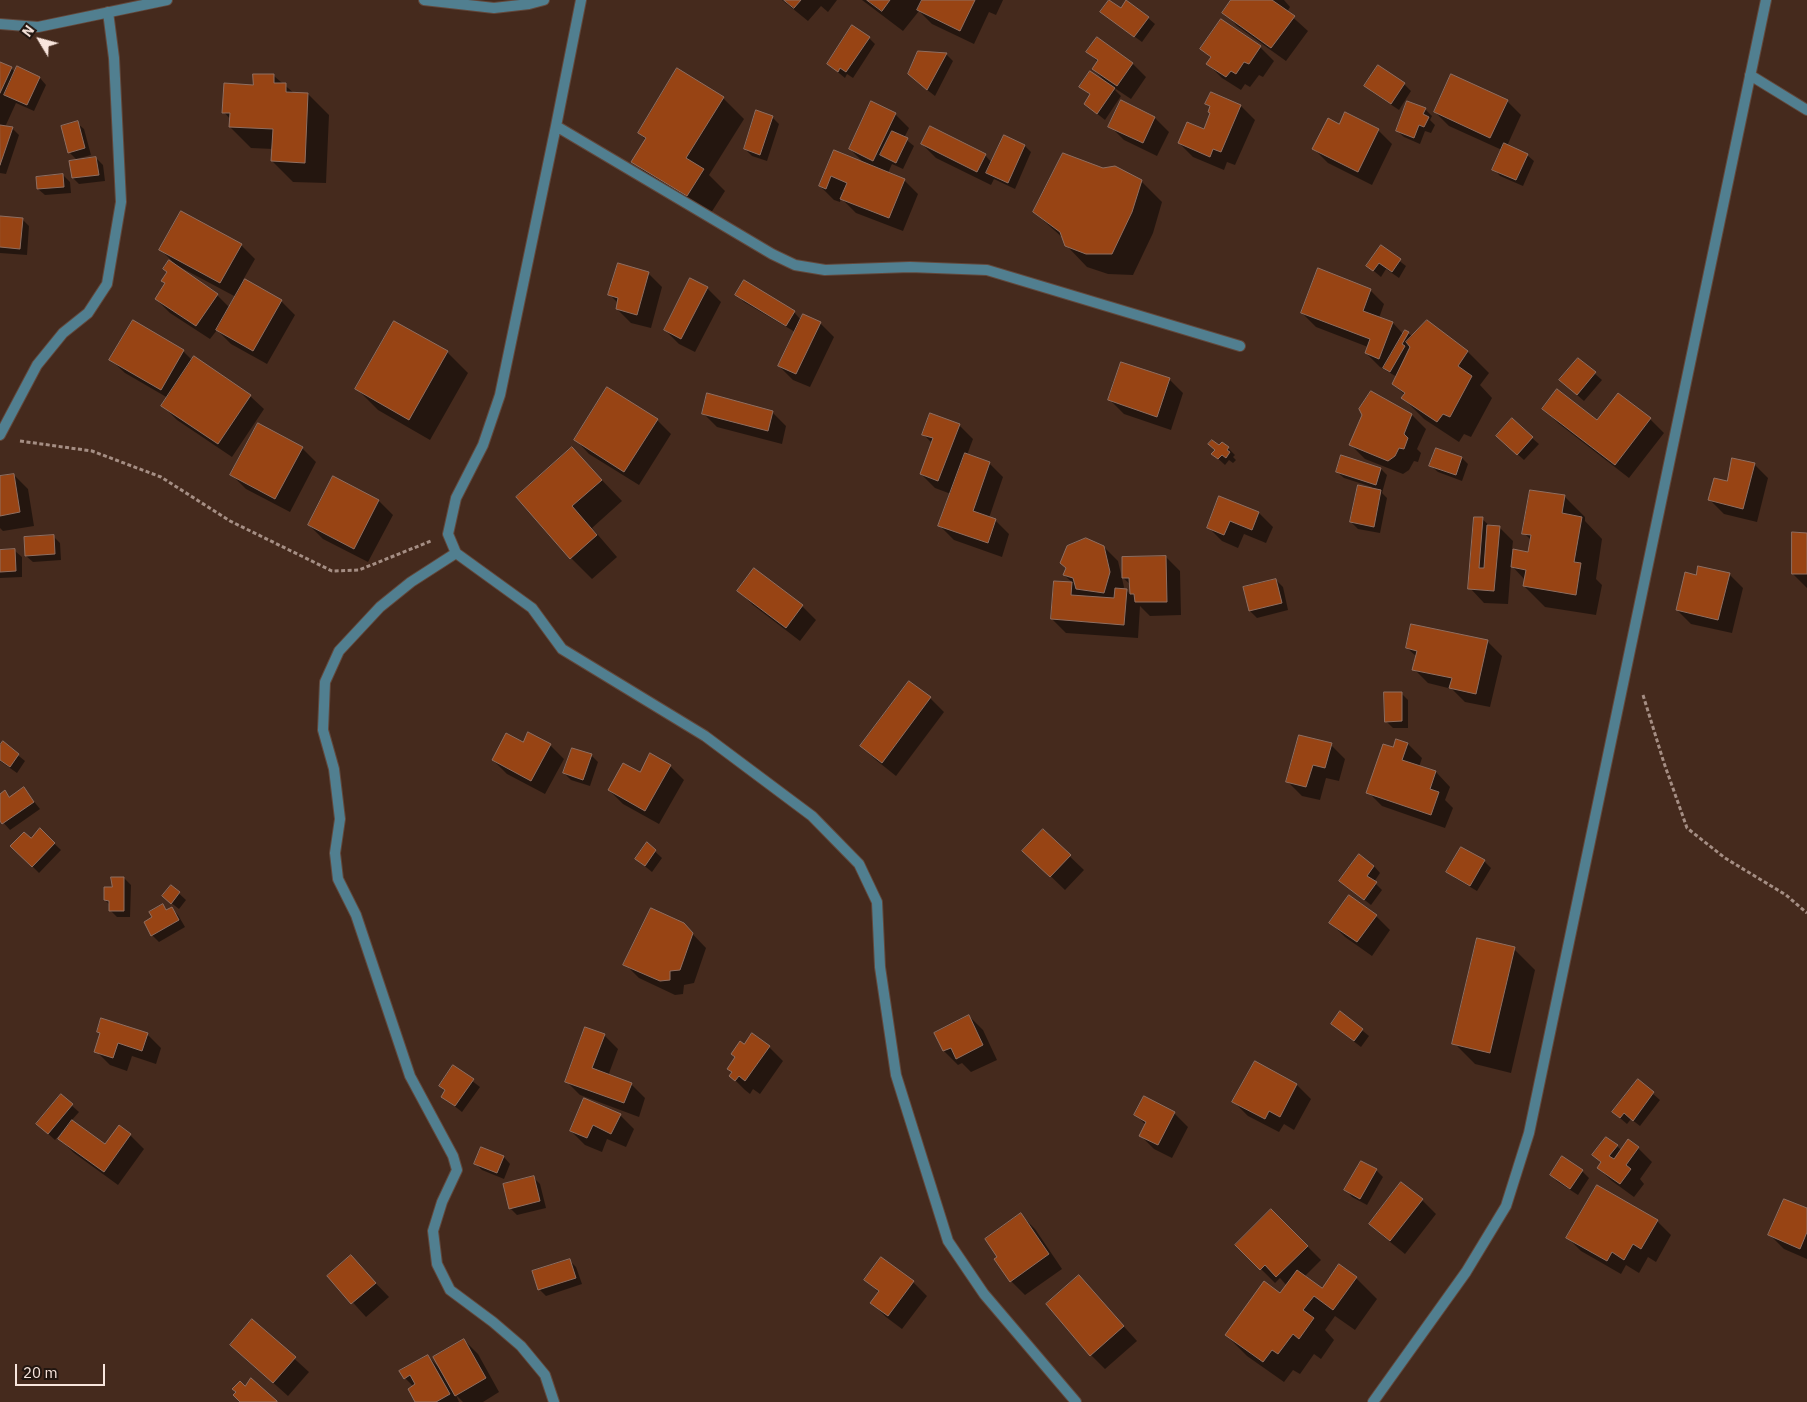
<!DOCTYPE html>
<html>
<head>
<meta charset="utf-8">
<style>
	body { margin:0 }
	#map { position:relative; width:1807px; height:1402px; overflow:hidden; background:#452a1d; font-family:"IBM Plex Sans",sans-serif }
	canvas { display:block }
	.north { position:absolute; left:15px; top:15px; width:50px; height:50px; -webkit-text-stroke:4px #221610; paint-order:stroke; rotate:307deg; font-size:14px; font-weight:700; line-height:20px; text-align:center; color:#f8e5dd }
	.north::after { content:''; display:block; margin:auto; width:18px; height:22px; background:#f8e5dd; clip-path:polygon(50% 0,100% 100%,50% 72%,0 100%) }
	.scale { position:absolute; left:15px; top:1364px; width:90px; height:22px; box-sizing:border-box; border:2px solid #f8e5dd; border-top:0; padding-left:6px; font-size:15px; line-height:18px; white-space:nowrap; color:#f8e5dd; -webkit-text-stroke:4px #221610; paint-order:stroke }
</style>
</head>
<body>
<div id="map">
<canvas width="1807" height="1402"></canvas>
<div class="north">N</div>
<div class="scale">20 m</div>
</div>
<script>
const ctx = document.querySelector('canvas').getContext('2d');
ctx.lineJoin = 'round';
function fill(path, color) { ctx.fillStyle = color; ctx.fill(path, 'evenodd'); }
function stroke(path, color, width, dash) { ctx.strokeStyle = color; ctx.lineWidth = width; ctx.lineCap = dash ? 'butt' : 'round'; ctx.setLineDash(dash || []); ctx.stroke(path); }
const shadow = new Path2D(`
	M782,0h55l-9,12 -7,-6 -13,15z
	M862,0h141l-7,15 -7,-3 -15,32 -42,-20 -13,-13 -16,20z
	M1232,0h52l6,7 -3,5 21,19 -22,30 -49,-35 -13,-14z
	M1121,10l27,8 7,6 -13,18 -33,-24z
	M869,38l6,6 -22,34 -6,-4 -2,4 -17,-14z
	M1260,47l14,14 -11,16 -4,-2 -9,12 -5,-3 -4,6 -19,-12 -14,-14 3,-6 -9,-9z
	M1088,52l44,11 14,14 -15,22 -15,-10 -1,1 6,6 -16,24 -20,-16 6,-8 -10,-9 24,-6 -12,-12 5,-7z
	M946,54l7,7 -18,35 -19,-15z
	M0,63l11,5 5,5 2,-5 22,10 6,7 -12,26 -18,-8 -11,24 7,1 7,7 -13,39 -6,-1z
	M1378,67l26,17 7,7 -12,19 -27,-18 -6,-7z
	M274,76l21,18h13l21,21 -3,68 -33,-1 -21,-21 1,-12 -22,-1 -21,-21v-8l-6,-7 30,-26z
	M1211,94l30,12 14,14 -20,45 -8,-3 -3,8 -31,-13 -14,-14 26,-13 6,-16v-6l-4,-4z
	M723,98l21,21 -35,56 16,16 -16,25 -55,-34 -21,-21 13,-21 -7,-7z
	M1507,101l14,14 -14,31 20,9 7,6 -11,25 -23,-10 -6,-7 8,-19 -53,-24 -14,-14z
	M1425,109l7,7 -2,4 5,5 -4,8 -6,-2 -5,13 -16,-7 -7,-6z
	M895,114l14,14 -5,10 10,8 -11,23 -11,-5 -4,9 16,7 14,14 -15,37 -47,-18 -15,-15 -1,4 -6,-2 -14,-14 14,-35 31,13 -15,-15z
	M772,117l7,7 -12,37 -15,-5 -7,-7z
	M1155,118l14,14 -12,24 -33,-16 -14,-14z
	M77,123l7,6 7,26 -15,4 -7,-7z
	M1339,126l39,4 14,14 -20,41 -44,-22 -14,-14z
	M922,144l63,11 7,8 33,-17 6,6 -16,37 -21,-10 -3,6 -55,-27z
	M96,158l7,7 2,16 -26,3 -6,-6z
	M63,175l7,7 1,11 -26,2 -7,-6z
	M1141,181l21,21 -9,31 -20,42 -25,-1 -21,-7 -21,-22 -2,-6 -30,-27z
	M0,217l22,2 7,7 -2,29 -27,-2z
	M241,245l14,14 -12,21 38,21 14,14 -28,49 -36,-20 -14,-14 -7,9 -40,-26 -14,-14 61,-4 13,13 6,-11 -60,-32 -15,-15z
	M1381,247l25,19 -7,12 -13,-9 -5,8 -13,-11z
	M648,273l14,14 -11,41 -20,-5 -14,-14 1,-6 -8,-8z
	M744,282l50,30 7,8 19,3 14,14 -24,50 -17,-7 -14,-14 16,-34 -51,-30 -7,-7z
	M707,288l14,14 -26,50 -16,-8 -14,-14z
	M1370,290l14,14 -5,14 14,5 10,11 2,-3 8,6 14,-15 41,30 21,21 -9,12 12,13 -21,39 -7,-3 -5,8 -35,-23 -21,-21 2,-3 -12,-11 4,-7 -17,-10 -14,-14 2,-6 -52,-20 -14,-14z
	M183,351l10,10 57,35 14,13 -32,48 -55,-37 -14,-14 5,-8 -43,-25 -14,-13z
	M447,352l21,21 -38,67 -52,-30 -21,-21z
	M1578,359l24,21 -18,21 -16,-14z
	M1169,379l14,14 -12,37 -47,-16 -14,-14z
	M1544,409l54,13 52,-3 14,14 -35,45 -71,-55z
	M772,412l14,14 -4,18 -65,-17 -14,-14z
	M1412,415l14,14 -9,20 4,4 -3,9 -4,-1 -5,9 -6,4 -38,-15 -14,-14z
	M657,420l14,14 -32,51 -50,-31 -13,-14z
	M959,425l14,14 -6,16 22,8 14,14 -14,41 6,2 14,14 -7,23 -48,-17 -14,-14 11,-32 -16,-6 -14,-14 11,-31 -9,-9z
	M1532,438l7,6 -15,16 -20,-18z
	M1219,447l9,1 7,7 -2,2 3,3 -3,3 -4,-3 -4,5 -12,-11z
	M302,448l14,14 -26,50 -44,-23 -14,-14z
	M572,449l50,52 -30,27 25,29 -25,22 -21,-21 -54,-61z
	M1462,458l6,6 -6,17 -24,-9 -7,-6z
	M1754,464l14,14 -11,44 -33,-8 -14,-14 18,-17z
	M1381,469l6,6 -5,18 5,5 -7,35 -22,-4 -7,-7 21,-35 -28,-9 -7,-6z
	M14,475l14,14 6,37 -31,5 -3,-3v-51z
	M334,477l45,24 14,14 -25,47 -45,-23 -14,-14z
	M1564,496l21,21v4l17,18 -6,40 6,6 -6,30 -51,-8 -21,-21 1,-6 -14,-15 -3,39 -24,-1 -14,-15 12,-69 8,7 9,1 14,14 -1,9 17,3 3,-12 -8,-8z
	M1259,513l14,14 -7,16 -22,-9 -6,14 -16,-7 -14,-14z
	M1807,534v54l-14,-14z
	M53,536l7,7 1,17 -28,2 -7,-6z
	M1104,547l14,14 6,26 -1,3h3l5,5v-10l-8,-7 43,-21 14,14 1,44 -31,1 -10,-10 -2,32 -72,-5 -14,-14 3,-37 18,1 -9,-8z
	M0,551h15l7,6v20l-22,1z
	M1729,574l14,14 -11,45 -41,-9 -14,-14 19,-34z
	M1276,580l7,7 5,23 -31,8 -7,-7 -5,-23z
	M739,591l63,15 14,14 -16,21 -47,-36z
	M1488,642l14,14 -12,51 -25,-5 -13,-13 -24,-6 -14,-14 3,-12 -10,-9z
	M1401,693l7,7v28h-15l-7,-7z
	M930,698l14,14 -48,64 -20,-16 -14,-14z
	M1397,741l11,3 14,14 -3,9 17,5 14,15 -5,13 8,8 -8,20 -63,-22 -14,-14 26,-43z
	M3,743l22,18 -8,12 -17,-12v-14z
	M523,744l27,1 14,14 -19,35 -38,-20 -14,-14z
	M1331,745l14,14 -6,22 -13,-3 -6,22 -18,-4 -14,-14z
	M591,755l7,7 -8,24 -19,-6 -7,-7z
	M670,766l14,14 -25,44 -36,-20 -14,-14 31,-16z
	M24,789l16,20 -30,21 -10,-11v-24l5,-3 6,6z
	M40,830l21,20 -22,23 -27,-27 19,-6z
	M1043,831l41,39 -19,20 -27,-26z
	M647,844l15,14 -10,14 -16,-13z
	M1484,861l7,7 -14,23 -22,-13 -7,-6z
	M1374,866l6,7 -6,9 8,8 -11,15 -30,-24z
	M124,878l7,7 -1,32h-13l-7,-7v-5l-5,-5 8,-11z
	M171,886l15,14 -7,9 -9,-7z
	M163,906l5,5 4,-2 6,6 7,12 -26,15 -7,-7 1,-17z
	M1376,916l14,14 -18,26 -27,-19 -14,-14z
	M683,924l23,24 -12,35 -10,2 -1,9 -8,1 -36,-17 -14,-14z
	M1514,949l21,21 -24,103 -36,-9 -21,-21z
	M1341,1013l28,23 -8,11 -22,-17z
	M969,1016l14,14 14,30 -26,12 -9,-9 -4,2 -14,-14z
	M98,1031l49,3 14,14 -5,16 -24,-8 -5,15 -17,-6 -14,-14 5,-17z
	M604,1035l14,14 -10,27 23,8 14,14 -6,19 -59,-22 -14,-14z
	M745,1046l24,1 14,14 -23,33 -7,-5 -3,5 -5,-4 -14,-14 2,-3 -5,-4z
	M1255,1063l42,22 14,14 -17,31 -10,-6 -5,8 -31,-16 -14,-14z
	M454,1067l26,20 -18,25 -19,-15 3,-5 -6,-6z
	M1638,1081l22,19 -20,26 -9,-7 -4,5 -14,-12z
	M61,1096l18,16 -8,9 34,25 14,-19 11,8 14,14 -26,36 -44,-32 -14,-14 8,-12 -1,-1 -12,14 -11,-10z
	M1145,1098l29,15 14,14 -16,31 -18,-9 -14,-14 6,-10 -10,-10z
	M620,1115l14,14 -8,18 -19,-8 -5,13 -17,-7 -14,-14z
	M1617,1146l5,5 16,-3 14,14 -12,17 4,5 -10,13 -22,-16 -14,-13 3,-5 -7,-8z
	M481,1148l23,9 6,7 -6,15 -22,-9 -7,-7z
	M1376,1170l7,7 -16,28 -15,-8 -6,-7z
	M1582,1171l7,7 -11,17 -20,-13 -7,-7z
	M534,1178l6,6 6,24 -29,7 -7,-7z
	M1402,1184l20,16 14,14 -31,40 -21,-17 -14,-13z
	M1598,1186l59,35 14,14 -15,27 -8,-5 -9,16 -13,-8 -5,9 -40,-23 -14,-14z
	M1271,1210l50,50 -17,17 18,13 34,-12 21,21 -22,31 -20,-14 -10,14 9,10 -13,19 -7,-5 -14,20 -7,-4 -9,12 -37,-26 -21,-21 54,-40 7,-9 -7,-8 -5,5 -38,-38z
	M1807,1210v49l-23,-10 -14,-14z
	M1021,1215l14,14 27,40 -37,26 -14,-14 -12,-24z
	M569,1260l7,7 6,17 -36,12 -7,-7z
	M364,1271l25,26 -23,20 -37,-41z
	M1079,1277l58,64 -32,28 -14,-14z
	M866,1279l47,3 14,14 -25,33 -16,-12 -14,-14 7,-10z
	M253,1321l56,51 -21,24 -57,-51z
	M464,1340l14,14 21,38 -16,10h-20l-7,-7 3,7h-43l-2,-15 -9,-9 23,-22 12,13z`);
const building = new Path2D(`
	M784,0h17l-7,8z
	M867,0h23l-8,11z
	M922,0h53l-15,31 -43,-21z
	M1109,0l12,8 5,-8 23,17 -15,20 -34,-25z
	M1231,0h41l23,16 -24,32 -49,-35z
	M1221,19l40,27 -12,18 -5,-2 -8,12 -5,-3 -5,6 -20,-13 5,-7 -11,-8z
	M852,25l18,12 -24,35 -6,-4 -2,4 -11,-8z
	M1097,37l36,26 -16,23 -25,-17 6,-9 -12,-8z
	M918,51l29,2 -20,37 -19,-16z
	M0,62l12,5 -12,26z
	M1378,65l27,18 -14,21 -27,-18z
	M17,66l23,11 -13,28 -23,-10z
	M677,68l47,29 -38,61 18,11 -17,27 -56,-34 15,-24 -8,-5z
	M1090,71l25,17 -18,26 -13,-10 6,-10 -11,-7z
	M253,74h21v9h12v9l22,1 -3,70 -34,-2 2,-32 -44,-2 1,-14h-8l2,-30 29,2z
	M1451,74l57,26 -18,38 -56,-26z
	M1211,92l30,13 -20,47 -8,-3 -3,8 -32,-14 9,-21 17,7 6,-16 -2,-1 2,-6 -5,-2z
	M1121,100l34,17 -12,26 -35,-16z
	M871,101l25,12 -23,48 -24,-12z
	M1407,101l19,7 -3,6 6,3 -5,10 -5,-2 -5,13 -18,-7z
	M756,110l17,6 -13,39 -16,-6z
	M1345,112l34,17 -21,43 -46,-23 16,-31 11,6z
	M78,121l7,27 -17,5 -7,-27z
	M0,125l13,2 -13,38z
	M930,126l56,28 -9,18 -56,-28z
	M892,131l16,7 -12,25 -16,-8z
	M1004,135l21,10 -17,38 -22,-10z
	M1504,143l24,11 -12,26 -24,-10z
	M834,150l71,29 -16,39 -49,-19 7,-16 -16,-7 -5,13 -7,-3z
	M1063,153l40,15 12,-2 27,14 -10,32 -20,42h-26l-21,-8 -5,-14 -27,-20z
	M96,157l3,18 -27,3 -3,-17z
	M63,174l1,13 -27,2 -1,-12z
	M181,211l61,33 -22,39 -61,-33z
	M0,216l23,2 -3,31 -20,-2z
	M1381,245l20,14 -9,13 -13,-9 -6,8 -7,-5z
	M169,260l49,34 -22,32 -41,-27 10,-16 -4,-2 6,-9 -4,-3z
	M618,263l31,9 -12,43 -21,-6 2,-11 -10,-3z
	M1318,268l53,21 -8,22 30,11 -14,37 -14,-6 5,-14 -69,-26z
	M690,278l18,9 -27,52 -17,-9z
	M245,279l37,21 -29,51 -37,-21z
	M744,280l51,31 -9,15 -51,-31z
	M803,314l18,8 -25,52 -18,-8z
	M133,320l51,30 -23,40 -52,-30z
	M1427,320l41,31 -10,15 14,10 -22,41 -7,-3 -6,8 -36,-24 4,-5 -13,-9 18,-37 -4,-5z
	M394,321l54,30 -39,69 -54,-31z
	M1405,330l4,2 -7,12 3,2 -15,26 -7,-4z
	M194,356l57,39 -33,49 -57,-38z
	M1578,358l18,14 -19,23 -18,-15z
	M1121,362l49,16 -13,39 -49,-17z
	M607,387l51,32 -34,53 -50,-32z
	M1557,389l40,31 21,-27 33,25 -36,47 -73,-56z
	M1371,391l41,23 -8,20 4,4 -4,11 -5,-1 -4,8 -7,5 -39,-16 13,-30 -3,-6z
	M707,393l66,18 -5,20 -66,-17z
	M930,413l30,11 -22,57 -18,-7 13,-36 -11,-3z
	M1512,418l21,19 -16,18 -21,-19z
	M258,423l45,24 -28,52 -45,-24z
	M1212,440l7,5 3,-3 7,5 -2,3 3,2 -4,6 -4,-3 -4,4 -7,-5 4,-4 -7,-6z
	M572,447l30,33 -30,26 25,29 -27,24 -54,-62z
	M1436,448l26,9 -6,18 -27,-9z
	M965,453l25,9 -17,49 23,8 -8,24 -50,-17z
	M1341,455l40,13 -5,17 -40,-13z
	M1732,458l23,5 -12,46 -35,-9 6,-22 13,3z
	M14,474l6,38 -20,4v-40z
	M333,476l46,24 -25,49 -46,-24z
	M1358,485l23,5 -7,37 -24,-5z
	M1530,490l35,5 -3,18 20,4 -8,45 7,1 -5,32 -53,-9 3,-16 -15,-3 2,-18 15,3 3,-17 -9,-1z
	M1219,496l40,16 -7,18 -22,-9 -6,14 -17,-7z
	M1474,517h9l-4,51h5l3,-43 13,1 -6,65 -26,-2z
	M1792,532l15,1v41h-15z
	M54,535l1,19 -30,2 -1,-19z
	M1086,538l18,8 6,26 -6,21 -28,-4 -3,-11 -10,-3 3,-7 -6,-5 7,-17z
	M15,549l1,22 -16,1v-22z
	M1166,556l1,46h-32l-1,-8h-4l-1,-16h-7v-21z
	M1698,566l32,7 -12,47 -42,-10 9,-38 11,3z
	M754,568l49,37 -17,23 -49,-37z
	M1276,579l6,24 -33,8 -6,-24z
	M1054,581l18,1 -1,13 43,3 1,-10 12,1 -3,36 -73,-6z
	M1411,624l77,16 -12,54 -27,-6 3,-10 -40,-8 5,-19 -11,-3z
	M909,681l22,16 -49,66 -22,-17z
	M1384,692h18v29l-17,1z
	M528,732l23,12 -20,37 -39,-21 14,-27 17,9z
	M1299,735l33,8 -7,25 -12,-3 -7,22 -20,-5z
	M1396,739l12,4 -6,17 34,11 -6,18 9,3 -8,23 -65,-22 17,-49 10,3z
	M3,741l16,13 -9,13 -10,-7v-15z
	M572,748l20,6 -9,26 -20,-7z
	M650,753l21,12 -26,46 -37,-21 15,-27 17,9z
	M24,787l10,15 -32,22 -2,-3v-27l5,-4 4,7z
	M40,828l15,15 -23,24 -22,-21 14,-14 7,6z
	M1043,829l28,26 -21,22 -28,-26z
	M647,842l9,8 -11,16 -10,-7z
	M1461,847l24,13 -15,26 -24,-14z
	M1359,854l15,12 -7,10 10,6 -13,18 -25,-19z
	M111,877h13v34h-15v-10l-5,-1v-13h8z
	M171,885l9,7 -9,12 -9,-8z
	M1349,895l28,20 -20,27 -28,-19z
	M163,904l3,6 6,-3 7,13 -28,16 -7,-14 8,-5 -3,-5z
	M651,908l33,15 9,10 -13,37 -10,1v9l-10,1 -37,-16z
	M1477,938l38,9 -25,106 -38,-9z
	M1340,1011l23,18 -9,12 -23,-17z
	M969,1015l14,30 -27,14 -5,-11 -8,3 -9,-18z
	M101,1018l47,15 -6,18 -24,-8 -5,15 -19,-6 6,-19 -3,-1z
	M585,1027l20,7 -13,34 40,15 -8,20 -59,-21z
	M752,1033l18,13 -25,35 -6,-5 -4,5 -6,-5 3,-4 -5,-3 8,-12 -4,-3 9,-13 4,3z
	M1255,1061l42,23 -17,33 -11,-6 -4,8 -33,-17z
	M453,1065l21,14 -19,27 -14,-9 4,-7 -6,-4z
	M1638,1079l16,13 -21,29 -9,-8 -4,5 -8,-6z
	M61,1094l12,10 -25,30 -12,-10z
	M1144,1096l31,16 -17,33 -19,-9 7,-14 -12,-7z
	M584,1098l37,16 -10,20 -18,-9 -6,13 -17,-7z
	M72,1120l33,24 14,-19 12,9 -27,38 -46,-33z
	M1606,1137l12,8 -9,11 5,3 14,-20 11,8 -13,18 5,4 -11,15 -23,-16 4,-6 -9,-7z
	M481,1147l23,9 -7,17 -23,-9z
	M1562,1156l21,14 -13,19 -20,-14z
	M1361,1161l16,8 -17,30 -16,-9z
	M534,1176l6,25 -31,8 -6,-25z
	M1401,1182l22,17 -33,42 -21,-17z
	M1597,1185l61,35 -17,29 -8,-5 -9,16 -12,-8 -5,9 -41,-23z
	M1784,1199l23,9v24l-7,17 -32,-14z
	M1271,1209l37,37 -32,31 -11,-12 -5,5 -25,-25z
	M1021,1213l28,41 -39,28 -16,-23 3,-2 -12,-18z
	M351,1255l25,28 -25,21 -24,-28z
	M881,1257l33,24 -26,35 -18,-13 9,-12 -15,-11z
	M570,1259l6,19 -38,12 -6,-19z
	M1339,1264l18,13 -24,33 -19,-14 -11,14 11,8 -15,21 -6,-5 -15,20 -6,-4 -9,12 -38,-27 39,-54 16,12 17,-23 25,18z
	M1079,1275l45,51 -34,30 -44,-52z
	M252,1319l44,38 -23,26 -43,-38z
	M464,1339l22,39 -31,18 -22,-39z
	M428,1355l22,39 -14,8h-21l-7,-13 7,-5 -5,-9 -6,4 -5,-8z
	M251,1378l26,23v1h-37l-7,-7 3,-3 -4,-3 8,-8 5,5z`);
const path = new Path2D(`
	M20,441l72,10 69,26 69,44 102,50 27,-1 72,-29
	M1643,695l21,68 23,65 38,30 61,37 21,18`);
const street = new Path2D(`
	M424,0l70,8 35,-4 15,-4
	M581,0l-25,126 -56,269 -17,50 -27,53 -8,36 8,19 76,55 30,41 143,87 107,80 47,48 18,38 3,65 16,108 52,166 36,53 92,108
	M0,24l38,3 129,-27
	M1750,75l57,35
	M556,126l216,128 23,11 30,5 85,-3 77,3 253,76
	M0,435l37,-70 26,-32 25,-20 19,-29 14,-82 -7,-144 -6,-46
	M456,553l-45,29 -31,25 -41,44 -14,31 -2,48 11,39 6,50 -5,34 3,26 18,36 54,161 43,80 4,14 -15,32 -9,29 4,33 13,26 43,32 28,24 24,29 9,27
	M1373,1402l93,-130 40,-66 23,-73 237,-1133`);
fill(shadow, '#0007');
fill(building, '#984414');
stroke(building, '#8f6e60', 1);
stroke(street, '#62483c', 12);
stroke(path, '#a58e84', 3, [4, 2.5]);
stroke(street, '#517f90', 10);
</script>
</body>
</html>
